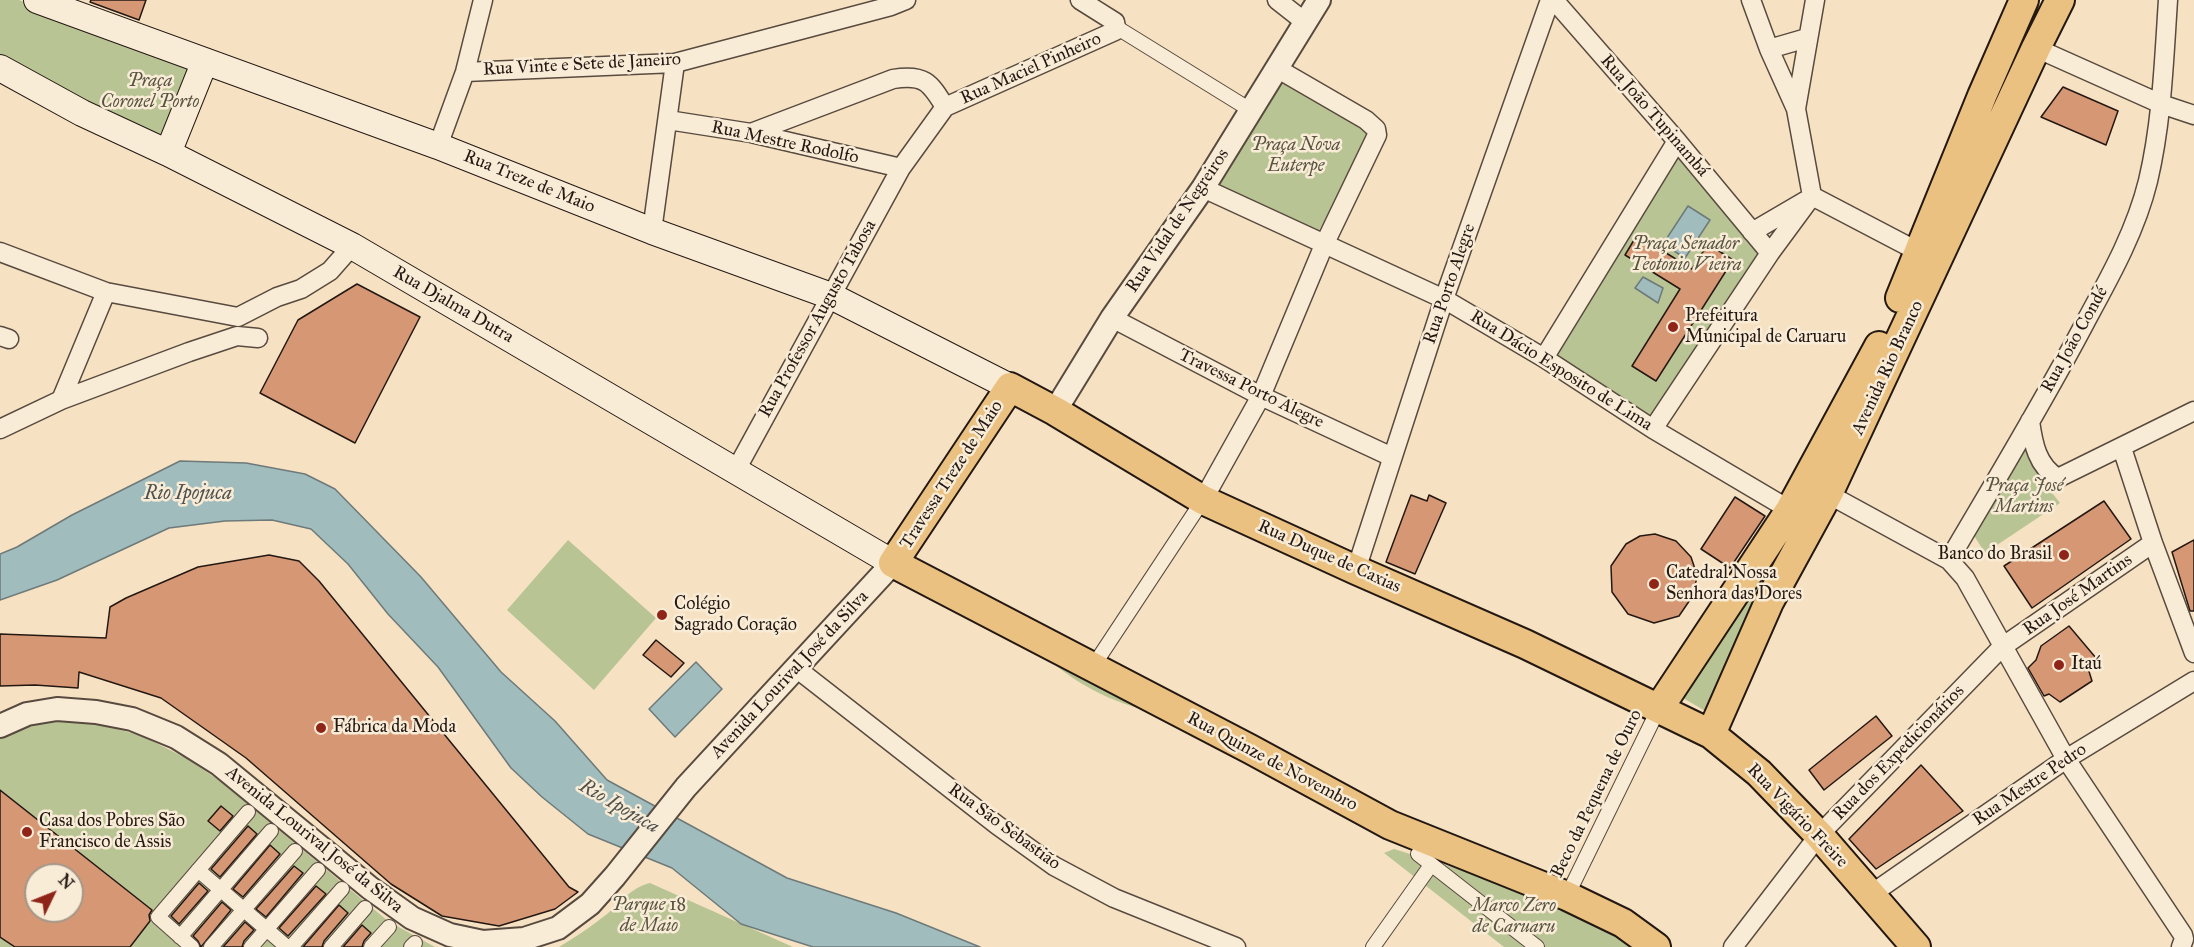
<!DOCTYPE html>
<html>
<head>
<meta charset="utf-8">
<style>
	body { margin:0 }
	#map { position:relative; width:2194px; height:947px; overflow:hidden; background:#f6e2c2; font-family:"IM FELL Great Primer",serif }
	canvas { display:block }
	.north { position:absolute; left:24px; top:863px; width:60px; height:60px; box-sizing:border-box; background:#f9ecd7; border:2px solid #a49789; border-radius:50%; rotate:47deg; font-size:16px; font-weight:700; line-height:24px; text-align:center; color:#241813 }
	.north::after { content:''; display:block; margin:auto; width:21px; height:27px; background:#8f2418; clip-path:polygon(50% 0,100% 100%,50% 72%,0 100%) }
</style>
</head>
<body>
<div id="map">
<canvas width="2194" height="947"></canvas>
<div class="north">N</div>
</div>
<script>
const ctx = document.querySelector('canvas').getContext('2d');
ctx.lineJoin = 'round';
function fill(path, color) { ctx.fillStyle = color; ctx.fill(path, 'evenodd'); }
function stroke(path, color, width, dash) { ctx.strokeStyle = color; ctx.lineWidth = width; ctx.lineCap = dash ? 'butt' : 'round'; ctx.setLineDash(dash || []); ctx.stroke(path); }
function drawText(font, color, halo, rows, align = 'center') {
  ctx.font = font + ' "IM FELL Great Primer",serif'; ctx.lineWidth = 5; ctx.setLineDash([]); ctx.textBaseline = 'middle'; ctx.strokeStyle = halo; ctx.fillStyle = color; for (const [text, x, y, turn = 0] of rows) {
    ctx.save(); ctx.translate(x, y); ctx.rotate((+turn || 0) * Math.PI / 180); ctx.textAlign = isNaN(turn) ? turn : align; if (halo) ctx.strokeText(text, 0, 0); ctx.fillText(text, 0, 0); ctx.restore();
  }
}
const green = new Path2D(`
	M0,0h19l188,68 -34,83 -173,-89z
	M1279,78l94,52 -57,106 -104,-50z
	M1678,149l83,101 -107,167 -98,-60z
	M2024,446l22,39 14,18 -75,50 -12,-19z
	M1814,508l-100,208 -38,-22 113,-173z
	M568,540l88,78 -62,72 -87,-80z
	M1033,646l129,68c-53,-11 -89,-31 -129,-68z
	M55,718l41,5 46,13 44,22 34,23 168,140 47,26h-435v-211zM36,875h36v36h-36z
	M1394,849l167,52 82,46h-139l-120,-94z
	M650,883l143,64h-234c17,-10 33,-21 48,-33 15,-12 23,-26 43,-31z`);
const water = new Path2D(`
	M1688,206l22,14 -25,38 -22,-14z
	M1643,277l20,11 -5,15 -23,-15z
	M180,461l66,2 59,11 30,15 86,88 80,95 54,49 52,59 180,98 109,35 84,34h-167l-72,-23 -69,-56 -84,-34 -46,-37 -31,-29 -73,-101 -50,-53 -40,-50 -37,-35 -39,-9 -47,1 -56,7 -112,52 -57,20v-46l17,-7 55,-32z
	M696,662l26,27 -47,48 -26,-28z`);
const building = new Path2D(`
	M91,0h55l-7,20 -49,-18z
	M2063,87l55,24 -12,34 -65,-28z
	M1637,235l55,34 16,-25 25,16 -77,121 -24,-15 48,-77 -55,-34z
	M357,284l63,33 -65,126 -95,-50 38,-73z
	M1411,495l16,6 2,-6 17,8 -31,71 -29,-12z
	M1735,497l30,19 -35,52 -29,-19z
	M2104,501l27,38 -99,69 -28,-42z
	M1655,534l21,7 15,16 6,18 -3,19 -15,22 -25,7 -26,-9 -16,-22 -1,-26 15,-22 14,-8z
	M2194,540v71h-4l-18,-59z
	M269,555l30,6 20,20 250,306 9,5 -23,17 -56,17 -57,-10 -51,-32 -145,-126 -85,-60 -82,-26 -1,16 -43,-3 -35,1v-52l106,4 4,-31 16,-9 72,-31z
	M2069,626l27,32 -9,7 5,16 -32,21 -11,-8 -5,2 -16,-28 8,-8 5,-14z
	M656,640l28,23 -13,14 -28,-22z
	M1876,716l16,20 -68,54 -15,-20z
	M1921,765l42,46 -87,58 -27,-30z
	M0,790l152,120 -3,5 1,6 -20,26h-115l-15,-10zM36,875h36v36h-36z
	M221,806l12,10 -13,15 -12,-10z
	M248,826l9,8 -37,43 -9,-8z
	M270,845l10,9 -37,43 -10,-8z
	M294,866l9,7 -37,44 -10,-8z
	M199,883l9,8 -29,33 -8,-8z
	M316,886l10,8 -38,42 -9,-8z
	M222,902l9,8 -30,37 -3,-6 -5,-5z
	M339,905l9,8 -24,28 -2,6h-19z
	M245,922l9,8 -10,11 -2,6h-19z
	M362,925l9,8 -7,8 -2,6h-19z`);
const pedestrian = new Path2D(`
	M1116,27l136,84
	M1092,668l111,-168
	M1418,854l119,93
	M198,870l89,77
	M1567,896l92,-188
	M180,937l91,-106
	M192,947l-34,-30 90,-105
	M211,947l84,-96
	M251,947l67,-77
	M291,947l51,-58
	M331,947l34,-39
	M371,947l18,-20
	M411,947l4,-4
	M1373,947l58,-82`);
const minor = new Path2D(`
	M1277,0l28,22
	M1554,0l123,141 93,112
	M1751,0l18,49 27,60 16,87 107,56
	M2036,48l125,56 33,11
	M1769,49l38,-11
	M465,72l210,-9 216,-57 15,-6
	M1796,109l19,-109
	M668,120l83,13 150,35
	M751,133l142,-54c31,-5 37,3 52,28
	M438,146l27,-74 18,-72
	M1203,188l241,111 100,59 109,71 137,81 38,-16 121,66 16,18 101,181 117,176 1,4 -3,8
	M652,231l23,-168
	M1752,232l53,-31
	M0,252l106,40 132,25 39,-20 24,-8 29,-18 22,-25
	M1112,318l149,78 131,61
	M0,336l9,3
	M1544,358l133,-217
	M61,400l45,-108
	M2030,421c3,22 7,45 28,57l136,-67
	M0,429l61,-29 128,-48 48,-16 21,2
	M1653,429l117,-176 42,-57
	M2122,448l31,95 41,110
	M736,470l165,-302 44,-61 170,-76 1,-4 -1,-5 -35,-22
	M1203,500l58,-104 63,-151 53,-110 -1,-6 -10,-9 -88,-51
	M1949,560c47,-80 95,-159 138,-241 24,-44 49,-89 61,-138 14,-59 16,-121 20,-181
	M1356,570l88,-271 106,-299
	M796,668l201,157 57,41 60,32 122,49
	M1870,895l196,-136 128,-78
	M1733,947l86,-112 183,-188 151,-104`);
const tertiary = new Path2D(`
	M1055,411l57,-93 91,-130 116,-188
	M0,726l27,-12 30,-5 39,3 36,7 44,18 43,27 151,124 42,30 38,17 33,7 41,-3 34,-11 32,-24 25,-28 71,-89 207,-224`);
const secondary = new Path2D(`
	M37,0l401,146 214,85 179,65 179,91
	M0,68l82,45 86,40 184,93 541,317
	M168,153l37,-92`);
const primary = new Path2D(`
	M1900,298l82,-202 42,-96
	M1659,708l131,-198 89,-164
	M1711,734l58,-132 59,-108 208,-446 24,-48
	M1656,947l-33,-24 -56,-27 -177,-71 -140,-76 -357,-186 117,-176 45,24 148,89 153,70 169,74 186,90 48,39 60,62 97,112`);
const markers = [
	[1673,327,6,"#8f2418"],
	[2064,555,6,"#8f2418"],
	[1654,584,6,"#8f2418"],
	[662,615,6,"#8f2418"],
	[2059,665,6,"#8f2418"],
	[321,728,6,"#8f2418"],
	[27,832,6,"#8f2418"]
];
const streetNames = [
	["Rua Vinte e Sete de Janeiro",582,65,-3],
	["Rua Maciel Pinheiro",1031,69,-24],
	["Rua João Tupinambá",1654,116,49],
	["Rua Mestre Rodolfo",785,143,12],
	["Rua Treze de Maio",529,182,22],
	["Rua Vidal de Negreiros",1178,221,-56],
	["Rua Porto Alegre",1450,284,-71],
	["Rua Djalma Dutra",453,305,30],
	["Rua Professor Augusto Tabosa",818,319,-61],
	["Rua João Condé",2075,340,-61],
	["Avenida Rio Branco",1888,368,-65],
	["Rua Dácio Esposito de Lima",1561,371,32],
	["Travessa Porto Alegre",1251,389,26],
	["Travessa Treze de Maio",952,475,-57],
	["Rua Duque de Caxias",1329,557,24],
	["Rua José Martins",2078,595,-35],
	["Avenida Lourival José da Silva",790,675,-47],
	["Rua dos Expedicionários",1899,753,-46],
	["Rua Quinze de Novembro",1272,762,28],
	["Rua Mestre Pedro",2030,785,-34],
	["Beco da Pequena de Ouro",1597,794,-64],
	["Rua Vigário Freire",1797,816,46],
	["Rua São Sebastião",1004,827,36],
	["Avenida Lourival José da Silva",314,840,39]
];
const parkNames = [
	["Praça",150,82],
	["Coronel Porto",150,103],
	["Praça Nova",1296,146],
	["Euterpe",1296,167],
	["Praça Senador",1686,245],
	["Teotonio Vieira",1686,266],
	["Praça José",2024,487],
	["Martins",2024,508],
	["Parque 18",649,906],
	["de Maio",649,927],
	["Marco Zero",1514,907],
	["de Caruaru",1514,928]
];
const poiNames = [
	["Prefeitura",1685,317],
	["Municipal de Caruaru",1685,338],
	["Banco do Brasil",2052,555,"right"],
	["Catedral Nossa",1666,574],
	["Senhora das Dores",1666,595],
	["Colégio",674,605],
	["Sagrado Coração",674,626],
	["Itaú",2071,665],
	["Fábrica da Moda",333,728],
	["Casa dos Pobres São",39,822],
	["Francisco de Assis",39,843]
];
const waterNames = [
	["Rio Ipojuca",188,494],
	["Rio Ipojuca",619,807,30]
];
fill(green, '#b9c495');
fill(water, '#a0bcbd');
stroke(water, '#6e7a79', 1.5);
fill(building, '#d69774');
stroke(building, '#241813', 1.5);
stroke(pedestrian, '#584a3f', 16);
stroke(minor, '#584a3f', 21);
stroke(tertiary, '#584a3f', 26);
stroke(secondary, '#241813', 28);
stroke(primary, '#241813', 32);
stroke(pedestrian, '#f9ecd7', 14);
stroke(minor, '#f9ecd7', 18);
stroke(tertiary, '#f9ecd7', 22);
stroke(secondary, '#f9ecd7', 26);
stroke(primary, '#ebc181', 28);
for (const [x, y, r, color] of markers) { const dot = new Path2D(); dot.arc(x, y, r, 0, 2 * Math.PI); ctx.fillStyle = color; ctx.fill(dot); stroke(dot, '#f9ecd7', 2); }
drawText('18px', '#241813', '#f9ecd7', streetNames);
drawText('italic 18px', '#585440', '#f9ecd7', parkNames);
drawText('18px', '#241813', '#f9ecd7', poiNames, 'left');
drawText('italic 20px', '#4f514e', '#f9ecd7', waterNames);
</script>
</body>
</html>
